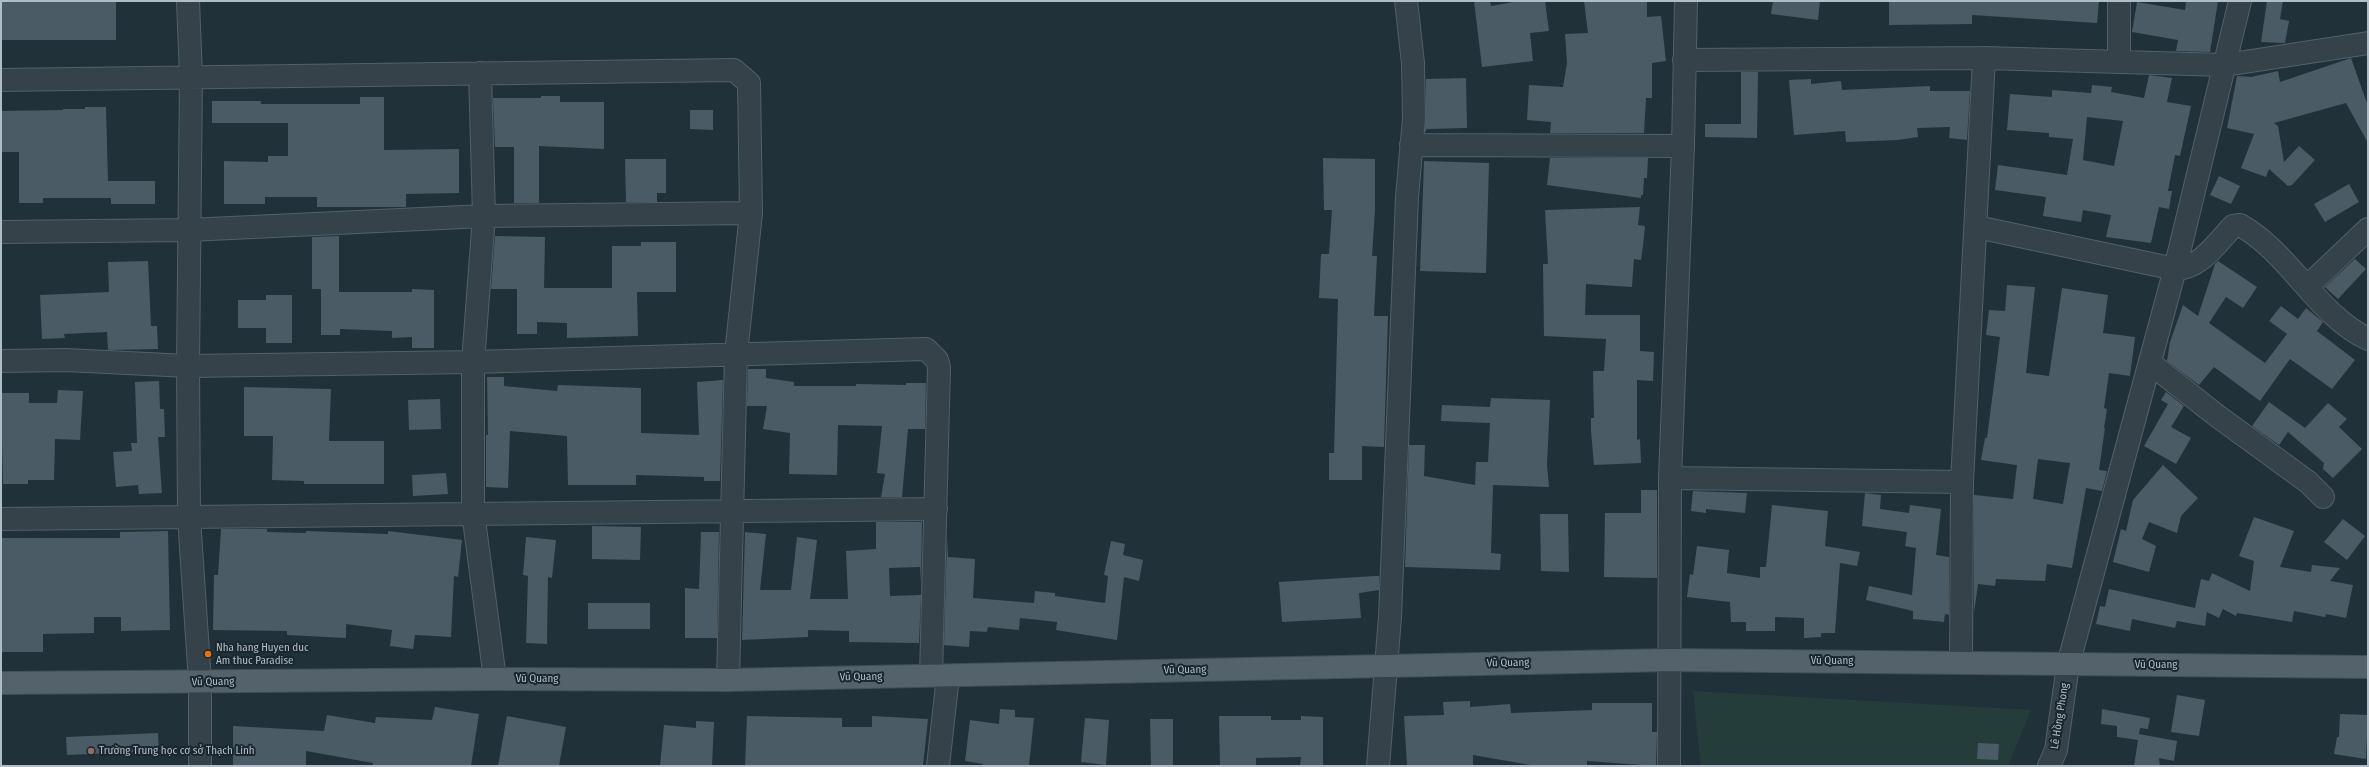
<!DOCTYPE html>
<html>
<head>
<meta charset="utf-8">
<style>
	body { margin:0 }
	#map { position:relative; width:2369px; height:767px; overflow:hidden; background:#21313a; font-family:"Fira Sans Condensed",sans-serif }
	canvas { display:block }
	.frame { position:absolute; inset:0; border:2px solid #b0bdc6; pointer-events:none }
</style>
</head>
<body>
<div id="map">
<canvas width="2369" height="767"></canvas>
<div class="frame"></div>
</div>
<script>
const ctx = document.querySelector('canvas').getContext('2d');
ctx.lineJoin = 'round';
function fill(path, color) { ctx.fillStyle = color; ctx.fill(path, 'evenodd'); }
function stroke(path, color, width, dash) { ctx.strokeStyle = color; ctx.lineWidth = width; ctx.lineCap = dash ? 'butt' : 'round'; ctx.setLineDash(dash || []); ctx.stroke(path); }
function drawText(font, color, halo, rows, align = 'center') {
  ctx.font = font + ' "Fira Sans Condensed",sans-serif'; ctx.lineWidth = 4; ctx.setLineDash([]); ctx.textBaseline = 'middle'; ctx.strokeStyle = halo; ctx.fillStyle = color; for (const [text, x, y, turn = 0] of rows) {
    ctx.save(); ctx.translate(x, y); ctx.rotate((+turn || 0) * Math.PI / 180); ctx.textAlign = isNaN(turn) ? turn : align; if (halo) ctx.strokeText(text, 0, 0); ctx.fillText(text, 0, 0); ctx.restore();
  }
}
const green = new Path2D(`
	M1693,691l338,19 -23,56h-307z`);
const building = new Path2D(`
	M1,1h115v39h-115z
	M1474,1h16l1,5 28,-5h26l4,30 -19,2 3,28 -51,6z
	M1584,1h63v16l14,-1 5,45 -14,2v35h-6l-2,35h-94l1,-11 -24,-2 2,-35 34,2 4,-24 -2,-29 23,-1z
	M1773,1h47l-2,19 -47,-6z
	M1889,1h210l-2,22 -125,-8v9l-83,1z
	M2186,1h32l-8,51 -34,-1 2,-11 -46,-8 5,-30 48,8z
	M2267,1h16l-3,18 9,2 -4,22 -24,-1z
	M2351,58l17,48v37l-22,-40 -72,20 4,3 6,36 15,-16 16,14 -23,25 -4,1 -19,-17 -3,8 -25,-9 13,-34 -27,-6 10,-52 14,1 27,-6 2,11z
	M1741,72h17l-1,66 -52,-1v-13h36z
	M2149,75l23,3 -5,24 24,4 -11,50 -5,-1 -7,36h4l-3,18 -10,-2 -8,36 -45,-6 5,-22 -28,-5 -2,12 -38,-6 3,-19 -51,-7 3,-25 69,10 6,-36 -24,-2v-4l-42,-3 3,-36 42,3v-7l39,3 1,-8 20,2 -1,5 33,6zM2087,117l36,4 -9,45 -31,-6z
	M1466,78l1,50 -40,1 -2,3 1,-53z
	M1811,79v5l30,-3 1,9 88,-4v5h40l-3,49 -18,-2 1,-11 -33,1 1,9 -20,3 -52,2 -1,-11 -51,4 -5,-55z
	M541,96h19v6h44v47l-65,-3v57h-25v-56h-19l-2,-49h48z
	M360,97h24v53l75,-1v44l-53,1v13h-89v-10h-52v7h-41v-43l44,1v-6h20v-33h-76v-22h49v3h99z
	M85,107h21l2,74h47v23h-44v-6h-68v5h-24v-51h-18v-41l62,-1v-1h22z
	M690,110h23v20l-23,-1z
	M1323,158l52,1v51l-3,46h5l-3,60h14l-4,131 -22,-1v34h-33v-27h5l4,-154 -19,-1 2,-44h8l3,-44h-8z
	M1550,158h98l-1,20h-3l-1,17h-2v3l-94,-13z
	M625,159h41v34h-9v9h-31z
	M1424,161l65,2 -3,110 -66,-2z
	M2219,176l21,10 -9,18 -21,-9z
	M2349,184l10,18 -34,20 -11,-18z
	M1640,207l-2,18 7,1 -2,20 -2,14 -7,-1 -2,28 -46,-3 -1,31h55v36l14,1 -1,29 -16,-1v60l3,-1 1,24 -47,2 -3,-34v-13h3l-1,-47h11l2,-32 -62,-3 -1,-72h5l-3,-54z
	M339,236v56h73v-3l22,1v58h-22v-11l-20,1v-7l-52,-2v6h-19v-46h-9v-52z
	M495,236l50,1 -1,51h68v-42h29v-4h35v50h-39l1,44 -71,2v-15l-30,-1v12h-20v-45h-26z
	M2355,259l11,10 -28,30 -13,-12z
	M148,261l3,65h6l1,23 -50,1 -1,-18 -43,2 1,4 -23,1 -2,-44 69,-3 -1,-30z
	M2218,261l39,26 -14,21 -17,-11 -17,26 56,40 22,-29 -18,-13 12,-15 17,13 8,-11 17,14 -6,9 38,29 -23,29 -42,-30 -30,42 -46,-34 -15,18 -32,-24 3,-19 13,-37 15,11 17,-52z
	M2007,285l28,2 -9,86 23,3 13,-88 46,7 -5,38 32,4 -5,39 -21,-3 -5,35 3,1 -3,19h1l-6,42 8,1 -5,20 -16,-3 -14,80 -25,-4 -2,17 -49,-2 -1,7 -17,-2 -4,29v-118l39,4 4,-34 -36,-5 4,-22h2l13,-101 -14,-2 3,-25 16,1zM2038,459l32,4 -7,41 -30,-5z
	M266,295h26v48h-26v-15h-28v-28h28z
	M748,369h18v9l28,4v4h62v-2l50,1v-2h20l-1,46h-17l-6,68h-21l4,-23 -8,-1 5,-47 -44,-1 -1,50 -48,-1 1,-41 -27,-4 4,-23h-20z
	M487,377h17v9l53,5 1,-6 83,3v45l58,2 -2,-53 26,-2 -3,101h-16v-4l-68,-2v10h-68l-1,-49 -57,-5 -2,57 -22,-1v-52h2z
	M159,381l1,28h4l1,28h-7l4,56 -23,1 -1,-9 -22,2 -3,-35 19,-1 -1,-8h6l-2,-61z
	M244,387l87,2 -2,52h55v43h-80v-3l-32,-1 1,-44h-29z
	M58,390l25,1 -3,49 -25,-1 -1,41h-26v4h-25l-2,-91h28v10h28z
	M2166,392l18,14 -13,21 20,11 -15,26 -32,-18 24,-42 -7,-4z
	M1491,398l59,2 -3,65 2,22 -56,-2 -2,68 10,1 -1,16 -95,-3 4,-122h16l-1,31 51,9 1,-23h12l2,-39 -49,-2 1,-16 48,2z
	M440,399l1,30 -32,1 -1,-30z
	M2269,402l36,26 23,-25 19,16 -8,8 23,22 -29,29 -10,-9 1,-6 -36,-31 -9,13 -27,-19z
	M2163,465l35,33 -17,18 -4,17 -28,-11 -7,17 14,7 -7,26 -36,-10 8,-33 5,2 7,-31z
	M446,473l2,21 -35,2 -1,-21z
	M1641,490h16v88l-53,-1 1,-64h36z
	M1693,491l54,2 -2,20 -39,-4v4l-15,-2z
	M1865,493l16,2 -1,14 29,4 1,-8 31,4 -5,46 13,2v58l-4,-1 -1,8 -31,-3v-8l-47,-11 3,-14 43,9 4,-47 -11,-2 2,-14 -45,-6z
	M1772,505l56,6 -3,35 35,6 -3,14 -17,-3 -5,70h-14v4l-17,1v-20l-29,-1v14h-29v-9h-15l-1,-20 -43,-5 3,-23 3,1 4,-29 32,4 -2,23 33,5v-11h6z
	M1540,514h28l1,58 -28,-1z
	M2254,517l40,14 -14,36 31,5 1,-7 28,3 -10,13 23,4 -7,33 -20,-4 -1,3 -31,-6 -2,11 -55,-9 -1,3 -13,-7 -4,9 -12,-6 -2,14 -28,-5 -2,7 -43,-9 -2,12 -34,-7 4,-18 5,1 4,-18 86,19 6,-29 8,2 3,-8 38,18 4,-30 -15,-5z
	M2343,519l22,17 -18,24 -23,-18z
	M876,522h46l-1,61 -1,-16 -31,1 1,28 31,-1 -2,48 -70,-1v-11l-41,-1v7l-66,3 3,-108 21,2 -6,56h31l6,-53 20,3 -7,59h38l-2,-48 30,-2z
	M592,526l49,1 -1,33 -48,-1z
	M221,529h46v3l39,1v-2l82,3v-3l74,9 -4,37 -4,-1 -3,61 -36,-2 -2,14 -23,-3 2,-16 -46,-6v14l-59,-3v-4l-74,-1 1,-55h4z
	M168,531l2,99 -49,1v-14h-27v16l-51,1v18h-42v-114h119v-6z
	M701,532h18l-2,106h-32v-50l14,1z
	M526,537l30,3 -4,38 -4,-1 -1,67 -21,-1 2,-67 -5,-1z
	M947,537l1,20 27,2 -2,39 61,5 1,-12 20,2v3l50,7 3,-27 -4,-1 7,-34 14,3 -2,11 20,5 -4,21 -15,-4 -7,63 -61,-10 1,-8 -37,-4 -1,12 -31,-3 -1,5 -17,-1 -1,16 -25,-2z
	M1375,576h4v14l-20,3 2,25 -79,4 -3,-40z
	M588,603h62v26h-62z
	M2177,695l28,5 -6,36 -28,-4z
	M1470,701v6l40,-3 1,9 81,-3v-7h60v29h5l-1,34 -69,-5v5h-51l-63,-11v11h-66l-3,-50 40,-1 -1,-13z
	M435,707l44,7 -8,52h-98v-3l-67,-12v15h-73v-40l91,5 3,-16 48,8 1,-6 56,3z
	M1000,709l15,1v7l19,1 -5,48h-47l1,-2 -18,-3 5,-41 29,4z
	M2102,709l48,9 -2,11 -8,-1 -2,12 -21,-3v-11l-16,-2z
	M2340,714l28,1 -2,44 -32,-5 3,-17h2z
	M507,716l59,11 -7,39h-61z
	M747,716l95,2v9h30v-11l56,3 -5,47h-178z
	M1219,716h52v4h30v-4l22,1v49h-23l1,-9 -45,1v8h-36z
	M1085,718l24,2 -3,45 -25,-3z
	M1150,719h23v47h-22z
	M696,721l18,1 -2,44h-52l4,-41 32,3z
	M158,733l1,18 -92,4 -1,-18z
	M2139,734l38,7 -3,20 -15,-3 1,8h-26z
	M1978,743l21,1 -1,16 -21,-1z`);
const minor = new Path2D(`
	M188,1l3,76 -3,289 1,152 11,164v84
	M2119,1v61
	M1684,60l300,-2 241,7 143,-22
	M480,73l4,143 -11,146v150l22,167
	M1,80l733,-10 15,13 2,130 -15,141 -8,326
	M1411,145l272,1
	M1977,227l198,42c25,0 42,-26 58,-43l7,-1c50,28 76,89 128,114
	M1,232l188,-2 295,-14 267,-3
	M2307,287l61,-58
	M1,361l65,-1 122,6 285,-4 453,-13 11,11 2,7 -8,308
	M2150,363l66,52 92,67 15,15
	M1670,478l292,4
	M1,519l935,-10
	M1961,662l1,-180 22,-424
	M938,766l10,-90
	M1378,766l12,-149 17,-420 7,-79 -1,-55 -7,-62
	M1669,766l1,-288 13,-332 3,-145
	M2049,766l7,-16 12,-85 107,-396 65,-268`);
const major = new Path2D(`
	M1,683l494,-4 233,1 942,-20 698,7`);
const markers = [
	[208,654,4,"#e8710a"],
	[91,751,4,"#8d6e63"]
];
const poiNames = [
	["Nha hang Huyen duc",216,648],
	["Am thuc Paradise",216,661],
	["Trường Trung học cơ sở Thạch Linh",99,751]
];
const streetNames = [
	["Vũ Quang",1832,661],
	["Vũ Quang",1508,663,-1],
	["Vũ Quang",2156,665],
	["Vũ Quang",1185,670,-1],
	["Vũ Quang",861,677,-1],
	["Vũ Quang",537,679],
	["Vũ Quang",213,682,-1],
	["Lê Hồng Phong",2060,716,-81]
];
fill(green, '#243d3a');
fill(building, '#4a5b65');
stroke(minor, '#536068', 24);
stroke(major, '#414e56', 24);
stroke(minor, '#35424a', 22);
stroke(major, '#53626b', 22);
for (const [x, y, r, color] of markers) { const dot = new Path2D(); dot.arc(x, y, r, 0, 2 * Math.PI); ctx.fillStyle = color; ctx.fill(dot); stroke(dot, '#1a272f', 1.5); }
drawText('11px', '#b0bdc6', '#1a272f', poiNames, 'left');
drawText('11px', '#b0bdc6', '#1a272f', streetNames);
</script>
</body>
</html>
